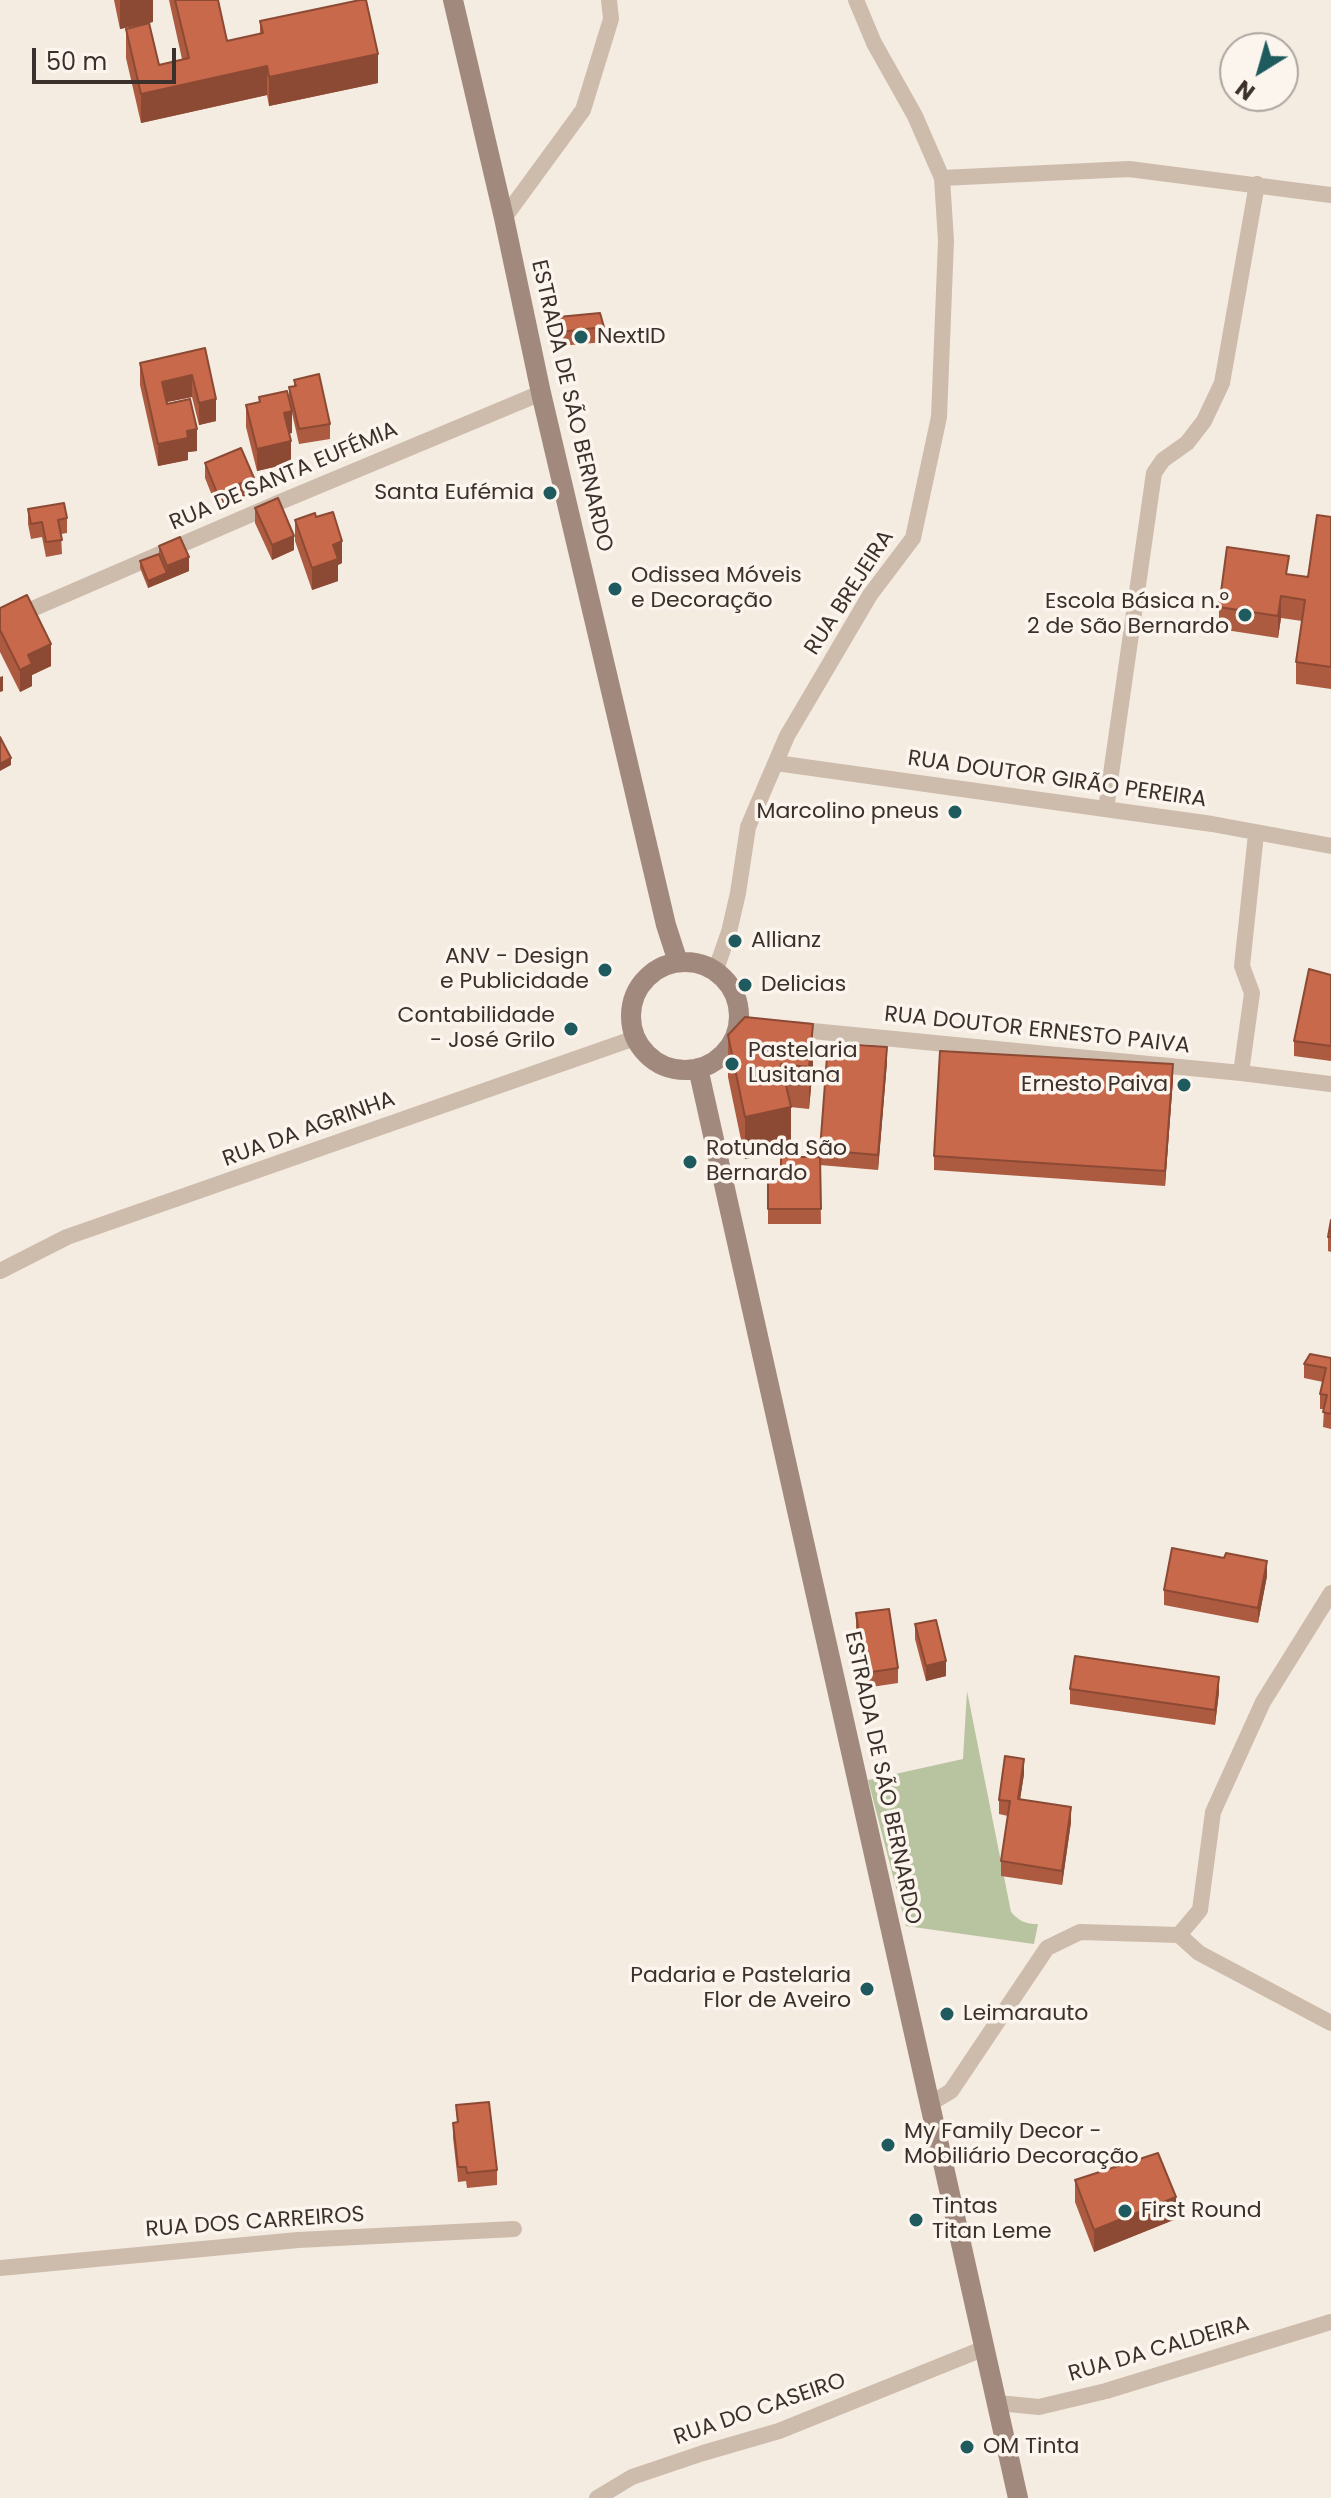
<!DOCTYPE html>
<html>
<head>
<meta charset="utf-8">
<style>
	body { margin:0 }
	#map { position:relative; width:1331px; height:2498px; overflow:hidden; background:#f4ebe1; font-family:Poppins,sans-serif }
	canvas { display:block }
	.north { position:absolute; left:1219px; top:32px; width:80px; height:80px; box-sizing:border-box; background:#fbf5ee; border:2px solid #aea6a0; border-radius:50%; rotate:217deg; font-size:22px; font-weight:700; line-height:32px; text-align:center; color:#3b302b }
	.north::after { content:''; display:block; margin:auto; width:28px; height:36px; background:#1f5a5e; clip-path:polygon(50% 0,100% 100%,50% 72%,0 100%) }
	.scale { position:absolute; left:32px; top:48px; width:144px; height:36px; box-sizing:border-box; border:4px solid #3b302b; border-top:0; padding-left:10px; font-size:24px; line-height:28px; white-space:nowrap; color:#3b302b; -webkit-text-stroke:6px #fbf5ee; paint-order:stroke }
</style>
</head>
<body>
<div id="map">
<canvas width="1331" height="2498"></canvas>
<div class="north">N</div>
<div class="scale">50 m</div>
</div>
<script>
const ctx = document.querySelector('canvas').getContext('2d');
ctx.lineJoin = 'round';
function fill(path, color) { ctx.fillStyle = color; ctx.fill(path, 'evenodd'); }
function stroke(path, color, width, dash) { ctx.strokeStyle = color; ctx.lineWidth = width; ctx.lineCap = dash ? 'butt' : 'round'; ctx.setLineDash(dash || []); ctx.stroke(path); }
function drawText(font, color, halo, rows, align = 'center') {
  ctx.font = font + ' Poppins,sans-serif'; ctx.lineWidth = 7; ctx.setLineDash([]); ctx.textBaseline = 'middle'; ctx.strokeStyle = halo; ctx.fillStyle = color; for (const [text, x, y, turn = 0] of rows) {
    ctx.save(); ctx.translate(x, y); ctx.rotate((+turn || 0) * Math.PI / 180); ctx.textAlign = isNaN(turn) ? turn : align; if (halo) ctx.strokeText(text, 0, 0); ctx.fillText(text, 0, 0); ctx.restore();
  }
}
const green = new Path2D(`
	M967,1691l44,221c9,10 15,12 27,12l-4,20 -128,-18 -38,-146 95,-21z`);
const street = new Path2D(`
	M942,178l187,-9 202,26
	M504,218l79,-108 28,-91 -2,-19
	M0,623l280,-121 261,-109
	M776,763l436,61 119,22
	M1106,809l48,-336 9,-13 24,-17 17,-22 18,-38 35,-199
	M715,972l14,-40 9,-39 10,-66 39,-91 83,-141 43,-57 26,-121 7,-176 -4,-63 -27,-62 -41,-73 -18,-43
	M792,1029l449,44 90,11
	M1241,1073l11,-80 -10,-27 14,-132
	M0,1271l67,-34 568,-199
	M1179,1935l20,18 132,70
	M928,2105l23,-14 96,-143 33,-16 99,3 21,-25 13,-98 50,-110 68,-109
	M0,2268l298,-28 216,-11
	M998,2403l41,4 67,-16 225,-69
	M597,2498l35,-21 71,-24 76,-22 206,-83`);
const secondary = new Path2D(`
	M453,0l51,218 37,175 125,532 12,37
	M631 1016a54 54 0 1 1 108 0a54 54 0 1 1-108 0Z
	M698,1068l320,1430`);
const wall = new Path2D(`
	M114,0h39v22l-33,7z
	M169,0h49l9,41 33,-7v-13l118,62 -109,23 -2,-11 -126,28 -15,-65v-29l33,36 23,-6z
	M558,317l46,10v15l-44,4 -2,-14z
	M205,348l11,73 -17,4 -7,-28 -25,5 30,49 -9,1v8l-30,6 -18,-81v-22z
	M294,380l36,44v15l-31,5 -7,-31v20h-3l2,30 -34,8 -11,-44v-22l13,-3v-5l30,3v-13l5,-1z
	M205,463l49,29 -37,16 -12,-30z
	M255,508l39,42 -22,10 -17,-37z
	M28,509l39,9v15l-6,1 1,20 -16,3 -4,-20 -11,2 -3,-15z
	M316,517l26,46 -4,2v16l-26,9 -17,-49v-21z
	M1331,517v172l-35,-5v-22l6,-41 -21,-3 -3,20 -59,-9v-22l70,-32 19,2z
	M159,546l30,25 -41,17 -8,-20v-7l19,-7z
	M0,608l51,58 -19,9v11l-12,6 -20,-40z
	M1331,975v86l-37,-5v-15z
	M728,1035l85,31 -4,43 -19,-2 1,42 -46,10 -17,-82z
	M887,1062l-9,108 -58,-5 1,59h-53v-49h13l39,-18v-7z
	M1173,1079l-8,107 -231,-16v-14z
	M1331,1220v32l-3,-1v-14z
	M1331,1358v71l-8,-2 1,-18h-4v-15l3,-12 -19,-4v-14z
	M1267,1576l-9,47 -94,-18v-15z
	M856,1613l42,55v15l-33,5 -9,-60z
	M915,1624l31,52 -20,5 -11,-42z
	M1070,1689l149,3 -4,33 -145,-21z
	M1024,1774l-4,25 51,23 -9,63 -61,-9v-15l7,-45 -9,-2v-14z
	M456,2105l41,65v15l-30,3 -1,-7 -8,1 -5,-45v-14l4,-1z
	M1075,2180l101,39 -82,33 -19,-50z`);
const shadedWall = new Path2D(`
	M120,0h33v22l-33,7z
	M378,54v29l-109,23v-29z
	M267,66v29l-126,28v-29z
	M192,375v22l-30,6v-21z
	M216,399v22l-17,4v-22z
	M292,411v22l-8,2v-22z
	M197,429v22l-9,1v8l-30,6v-22l29,-13z
	M291,441v22l-34,8v-22z
	M254,478v14l-37,16v-15z
	M294,536v14l-22,10v-15z
	M342,541v22l-4,2v16l-26,9v-22l21,-23z
	M189,557v14l-41,17v-7l19,-8v-7z
	M1281,596v22l-3,20v-22z
	M51,644v22l-19,9v11l-12,6v-22l8,-15z
	M3,676v15l-3,1v-15z
	M11,758v7l-11,6v-7z
	M813,1024v42l-4,43v-42z
	M887,1047v15l-9,108v-15z
	M1173,1064v15l-8,107v-15z
	M791,1107v42l-46,10v-42z
	M1267,1561v15l-9,47v-15z
	M946,1661v15l-20,5v-15z
	M1219,1677v15l-4,33v-15z
	M1024,1759v15l-6,39v-14z
	M1071,1807v15l-9,63v-14z
	M1176,2197v22l-82,33v-22z`);
const building = new Path2D(`
	M175,0h43l9,41 36,-8 -3,-12 100,-21h6l12,54 -109,23 -2,-11 -126,28 -15,-65 23,-6 10,42 30,-7z
	M600,313l4,14 -44,5 -2,-15z
	M205,348l11,51 -17,4 -7,-28 -30,7 5,22 23,-5 7,30 -10,2 1,7 -30,6 -18,-81z
	M319,374l11,50 -31,5 -10,-42 7,-1 -2,-6z
	M287,391l5,20 -8,2 7,28 -34,8 -11,-44 14,-3 -1,-5z
	M241,448l13,30 -37,15 -12,-30z
	M278,498l16,38 -22,9 -17,-37z
	M64,503l3,15 -9,2 4,20 -16,2 -4,-20 -11,2 -3,-15z
	M333,512l9,29 -9,4 5,14 -26,9 -17,-48 20,-7 1,4z
	M1317,515l14,2v150l-35,-5 9,-62 -24,-4 -3,20 -59,-9 8,-60 62,9 -3,18 22,3z
	M180,537l9,20 -22,9 -8,-20z
	M159,554l8,19 -19,8 -8,-20z
	M27,595l24,49 -23,11 4,9 -12,6 -20,-40v-22z
	M0,737l11,21 -11,6z
	M1309,969l22,6v71l-37,-5z
	M745,1017l68,7 -4,43 -28,-3 10,43 -46,10 -17,-82z
	M828,1043l59,4 -9,108 -58,-5z
	M940,1051l233,13 -8,107 -231,-15z
	M781,1157h39l1,52h-53v-34h13z
	M1331,1220v17h-3z
	M1310,1354l21,4v56l-8,-2 4,-17 -7,-1 6,-26 -22,-4z
	M1172,1548l52,10 2,-5 41,8 -9,47 -94,-18z
	M889,1609l9,59 -33,5 -9,-60z
	M936,1620l10,41 -20,5 -11,-42z
	M1075,1656l144,21 -4,33 -145,-21z
	M1005,1756l19,3 -6,40 53,8 -9,64 -61,-10 9,-60 -11,-1z
	M489,2102l8,68 -30,3 -1,-6h-8l-5,-44 5,-1 -2,-17z
	M1158,2153l18,44 -82,33 -19,-50z`);
const markers = [
	[581,337,8,"#1f5a5e"],
	[550,493,8,"#1f5a5e"],
	[615,589,8,"#1f5a5e"],
	[1245,615,8,"#1f5a5e"],
	[955,812,8,"#1f5a5e"],
	[735,941,8,"#1f5a5e"],
	[605,970,8,"#1f5a5e"],
	[745,985,8,"#1f5a5e"],
	[571,1029,8,"#1f5a5e"],
	[732,1064,8,"#1f5a5e"],
	[1184,1085,8,"#1f5a5e"],
	[690,1162,8,"#1f5a5e"],
	[867,1989,8,"#1f5a5e"],
	[947,2014,8,"#1f5a5e"],
	[888,2145,8,"#1f5a5e"],
	[1125,2211,8,"#1f5a5e"],
	[916,2220,8,"#1f5a5e"],
	[967,2447,8,"#1f5a5e"]
];
const poiNames = [
	["NextID",597,337],
	["Santa Eufémia",534,493,"right"],
	["Odissea Móveis",631,576],
	["e Decoração",631,601],
	["Escola Básica n.º",1229,602,"right"],
	["2 de São Bernardo",1229,627,"right"],
	["Marcolino pneus",939,812,"right"],
	["Allianz",751,941],
	["ANV - Design",589,957,"right"],
	["e Publicidade",589,982,"right"],
	["Delicias",761,985],
	["Contabilidade",555,1016,"right"],
	["- José Grilo",555,1041,"right"],
	["Pastelaria",748,1051],
	["Lusitana",748,1076],
	["Ernesto Paiva",1168,1085,"right"],
	["Rotunda São",706,1149],
	["Bernardo",706,1174],
	["Padaria e Pastelaria",851,1976,"right"],
	["Flor de Aveiro",851,2001,"right"],
	["Leimarauto",963,2014],
	["My Family Decor -",904,2132],
	["Mobiliário Decoração",904,2157],
	["Tintas",932,2207],
	["Titan Leme",932,2232],
	["First Round",1141,2211],
	["OM Tinta",983,2447]
];
const streetNames = [
	["ESTRADA DE SÃO BERNARDO",571,406,77],
	["RUA DE SANTA EUFÉMIA",284,477,-23],
	["RUA BREJEIRA",850,593,-57],
	["RUA DOUTOR GIRÃO PEREIRA",1057,780,8],
	["RUA DOUTOR ERNESTO PAIVA",1037,1031,6],
	["RUA DA AGRINHA",309,1130,-20],
	["ESTRADA DE SÃO BERNARDO",882,1778,78],
	["RUA DOS CARREIROS",255,2223,-4],
	["RUA DA CALDEIRA",1159,2350,-16],
	["RUA DO CASEIRO",760,2410,-19]
];
fill(green, '#b8c4a0');
stroke(street, '#cdbbac', 16);
stroke(secondary, '#a18a7d', 20);
fill(wall, '#ac5a40');
fill(shadedWall, '#8c4a34');
fill(building, '#c8694b');
stroke(building, '#8c4a34', 2);
for (const [x, y, r, color] of markers) { const dot = new Path2D(); dot.arc(x, y, r, 0, 2 * Math.PI); ctx.fillStyle = color; ctx.fill(dot); stroke(dot, '#fbf5ee', 3); }
drawText('22px', '#3b302b', '#fbf5ee', poiNames, 'left');
drawText('22px', '#3b302b', '#fbf5ee', streetNames);
</script>
</body>
</html>
